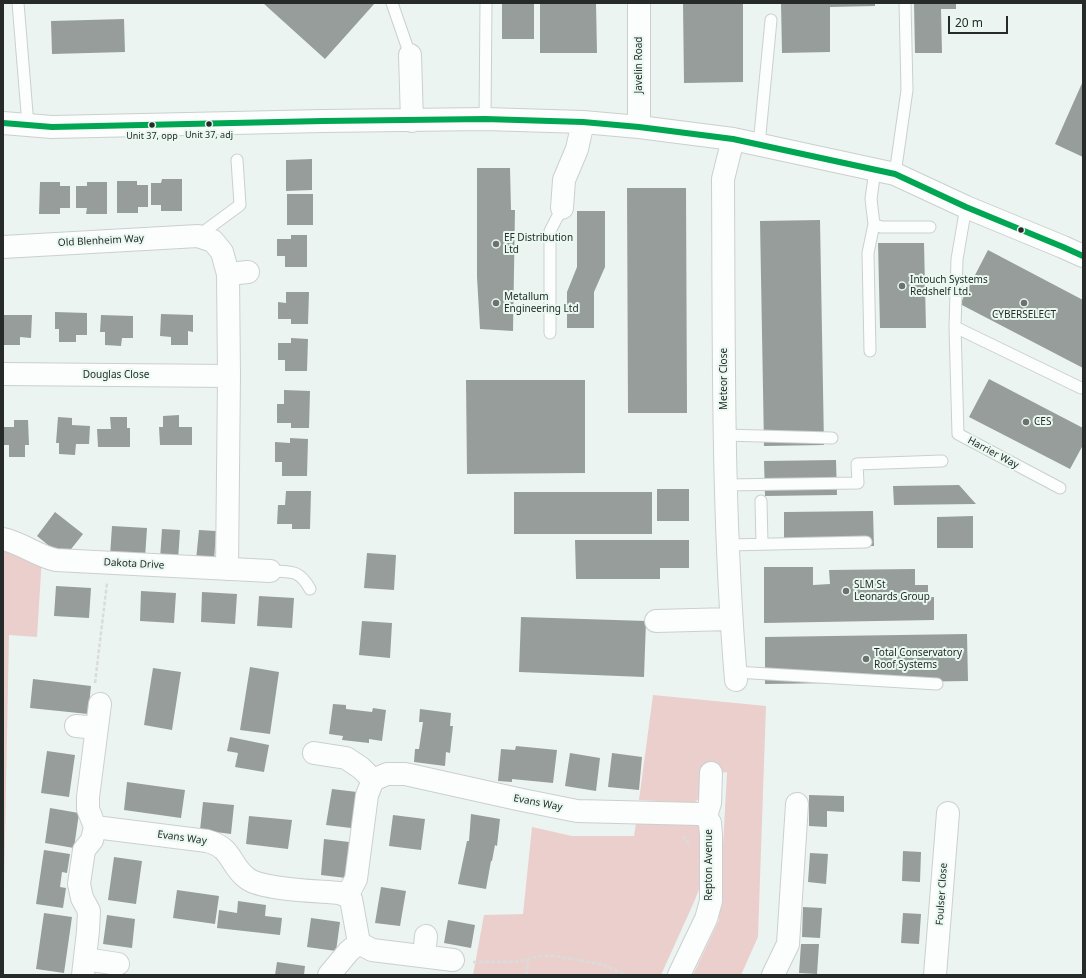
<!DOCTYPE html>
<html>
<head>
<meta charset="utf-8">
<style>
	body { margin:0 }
	#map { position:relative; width:1086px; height:978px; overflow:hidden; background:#ecf4f1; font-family:"Noto Sans",sans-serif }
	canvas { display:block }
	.frame { position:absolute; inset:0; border:4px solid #262b29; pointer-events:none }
	.scale { position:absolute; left:948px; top:16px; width:60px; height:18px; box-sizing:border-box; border:2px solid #262b29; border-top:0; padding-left:5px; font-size:12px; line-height:14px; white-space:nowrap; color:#262b29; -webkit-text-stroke:3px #e9f8f1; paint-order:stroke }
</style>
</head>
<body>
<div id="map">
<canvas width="1086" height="978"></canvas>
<div class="frame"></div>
<div class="scale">20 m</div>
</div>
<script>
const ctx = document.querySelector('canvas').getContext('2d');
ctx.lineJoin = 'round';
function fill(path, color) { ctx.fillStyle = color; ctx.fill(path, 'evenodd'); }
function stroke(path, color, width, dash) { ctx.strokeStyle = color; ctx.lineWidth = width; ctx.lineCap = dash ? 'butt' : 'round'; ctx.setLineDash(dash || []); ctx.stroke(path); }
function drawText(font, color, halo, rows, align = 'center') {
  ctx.font = font + ' "Noto Sans",sans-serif'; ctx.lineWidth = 4; ctx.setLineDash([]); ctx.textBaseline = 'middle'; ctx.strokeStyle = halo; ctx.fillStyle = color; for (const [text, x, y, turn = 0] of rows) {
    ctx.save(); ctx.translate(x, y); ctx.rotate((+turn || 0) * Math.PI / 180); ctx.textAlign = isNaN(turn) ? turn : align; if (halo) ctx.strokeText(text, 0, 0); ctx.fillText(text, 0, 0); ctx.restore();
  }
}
const green = new Path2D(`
	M3,539l39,18 -5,80 -28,-2 -6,303z
	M653,695l113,11 -8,231 -17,38h-48l26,-55 8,-148 -16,2 -5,18 -12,11 -55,-3z
	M637,817h58l12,12 1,38 -14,35 -33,73h-188l11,-60 39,-1 9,-87 40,9h62z`);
const building = new Path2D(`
	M263,3h112l-50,56z
	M502,3h32v36h-32z
	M540,3h56l1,50h-57z
	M683,3h60v79l-59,1z
	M781,3h94v3l-45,1v45l-48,1z
	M914,3h42v6h-15l1,44h-27z
	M124,19l1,33 -73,2 -1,-33z
	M1083,81v76l-28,-13z
	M312,159v31l-26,1v-31z
	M477,168h33l1,42h4l-2,121 -33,-2 -3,-52z
	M162,179h20v32h-21v-6h-10v-22h10z
	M117,181h20v4h11v22h-10v6h-21z
	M40,182h20v4h10v22h-10v6h-21z
	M87,182h20v32h-21l1,-6h-11v-22h11z
	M627,188h59l1,225h-59z
	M287,194h26v31h-26z
	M577,211h28v56l-11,25v36h-27v-36l10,-25z
	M820,220l4,225 -60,1 -4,-225z
	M291,235h16v32h-22v-11h-8v-17h14z
	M878,243h46l2,85h-46z
	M988,250l95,50v68l-123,-64z
	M286,292h23l-1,32h-17v-5h-13v-17l8,1z
	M55,312l32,1v22h-11v7h-17v-13h-4z
	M161,314l32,1v17l-5,-1v14h-17v-8l-11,-1z
	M3,315h29l-1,23 -11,-1v8h-17z
	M101,315l32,1v22h-11l-1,8 -16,-1v-13h-5z
	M291,338l17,1 -1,32h-22v-11h-7v-17h13z
	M989,379l94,49v17l-13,24 -101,-52z
	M466,380h119v93l-118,1z
	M284,390l26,1 -1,37h-18v-5h-14v-19h7z
	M179,415v12h13v18h-32l-1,-18h4v-11z
	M58,417l14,1v7l18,1 -1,18h-13l-1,11 -16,-1v-11h-3z
	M110,417h17v11h3v19h-32l-1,-18h14z
	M14,420h14l1,25h-4v12h-16v-12h-6v-18h11z
	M290,438l18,1 -1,37h-25v-14h-7v-20l15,1z
	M836,460l1,35 -72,1 -1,-35z
	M959,485l17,19 -82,1 -1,-19z
	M657,489h32v32h-32z
	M286,491h25l-1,38h-18v-5h-15l1,-19h7z
	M514,492h138v42h-138z
	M873,511l1,35 -90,1v-35z
	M55,512l28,22 -19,24 -27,-22z
	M973,516v32h-36v-31z
	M112,526l35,2 -2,30 -35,-2z
	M162,529l18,1 -2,30 -18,-1z
	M199,530l17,1 -2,30 -18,-1z
	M575,540h114v28h-29v11h-84z
	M367,553l29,2 -2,35 -30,-2z
	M764,567h49v18l17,-1 -1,-14 86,-1v16h13v12h6v23l-170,3z
	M56,586l35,2 -2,30 -35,-2z
	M141,591l35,2 -2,30 -34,-2z
	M202,592l35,2 -2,30 -34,-2z
	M259,596l35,2 -2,30 -35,-2z
	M521,617l125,4 -2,56 -125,-5z
	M362,621l30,2 -2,35 -31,-3z
	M967,634l1,47 -203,3v-47z
	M250,667l29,5 -9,62 -30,-4z
	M153,668l28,4 -9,58 -28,-5z
	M33,679l58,7 -3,28 -58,-6z
	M333,704l13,1v4l26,3 1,-4 13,2 -4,31 -13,-2v4l-27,-3 1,-4 -14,-2z
	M420,709l31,4 -1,13h3l-3,27 -4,-1 -1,14 -31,-4 1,-13h4l4,-27h-4z
	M230,737l39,8 -5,27 -29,-5 3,-14 -11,-2z
	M516,746l41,4 -4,33 -41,-4v3l-14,-1 3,-32 14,1z
	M47,751l28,4 -6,42 -28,-4z
	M570,753l30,5 -4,33 -31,-5z
	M612,753l30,4 -3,33 -31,-3z
	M127,782l58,8 -4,28 -57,-8z
	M332,789l25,3 -6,36 -25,-3z
	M809,795l35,1v16l-17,-1v16l-18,-1z
	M203,802l31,3 -3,29 -31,-4z
	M50,808l29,5 -5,35 -29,-5z
	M471,814l29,5 -3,27 -2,-1 -3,16h-1l-5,28 -28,-5 9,-43h2z
	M393,815l32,4 -4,31 -32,-4z
	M249,816l43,4 -4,29 -42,-5z
	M324,839l25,3 -3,36 -25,-3z
	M44,850l26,4 -3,19 -5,-1 -2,15 6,1 -3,20 -27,-4z
	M903,851l18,1 -1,30 -18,-1z
	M810,853l18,1 -2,30 -18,-2z
	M114,857l28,4 -6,43 -28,-4z
	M381,887l25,4 -6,35 -25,-3z
	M177,890l42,6 -4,28 -42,-6z
	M238,901l28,4 -1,11 17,2 -2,17 -63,-7 2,-18 18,3z
	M803,907l19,1 -2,30 -18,-1z
	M44,913l28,4 -8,56 -28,-4z
	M903,913l18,1 -2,30 -18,-1z
	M107,915l28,4 -3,29 -29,-4z
	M311,918l29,4 -4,29 -29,-4z
	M448,920l27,5 -4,23 -27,-5z
	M801,944h18l-2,30 -18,-1z
	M277,962l28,4 -1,9h-29z`);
const path = new Path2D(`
	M95,683l12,-100
	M683,836l6,8
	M473,962h42l24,-6h15l47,8 26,11
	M526,975l2,-15`);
const service = new Path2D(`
	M18,3l10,122
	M392,3l18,52
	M485,119l1,-116
	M759,145l12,-125
	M875,170l-4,29 3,25 7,3h49
	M895,174l12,-84 -2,-87
	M966,207l-9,52 -2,68 3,107 102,54
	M198,236l42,-31 -3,-45
	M955,327l126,61
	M550,333v-102l12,-23
	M870,351l-2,-98 6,-29
	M724,435l108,3
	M726,485l132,-2 -1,-19 85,-3
	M761,501l1,43
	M728,545l138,-3
	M270,571c21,1 29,-2 40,18
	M735,672l202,12`);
const minor = new Path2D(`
	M639,3v124
	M410,55l2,66
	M3,123l49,4 271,-6 162,-2 98,3 56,5 94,12 162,35 71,33 97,40 20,9
	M733,139l-10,40c1,167 -1,334 13,501
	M562,208l2,-28 13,-31 6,-27
	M3,247l195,-11 15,5 9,11 6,22 1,102 -226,-2
	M228,274l20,-2
	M3,539c19,4 34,17 53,21l214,11
	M227,569l2,-193
	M656,621l74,-2
	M76,726l21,2
	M314,753l32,5 15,10 12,12
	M95,827l-7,-18v-12l12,-93
	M347,896l9,-17 11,-84 6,-15 14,-6h18l117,26 55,11 122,3 7,2
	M424,956l2,-20
	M85,959l33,5
	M83,975l5,-44 1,-20 -7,-13 -3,-14 5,-34 8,-10 3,-13 112,14c27,7 22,25 41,38 16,11 70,12 91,14l8,3 4,3 8,44 13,7 81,10
	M329,975l20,-24 10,-8
	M679,975l27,-56 5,-18v-66l-1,-12 -4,-7 4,-13 1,-30
	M773,975l15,-31 9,-140
	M935,975l13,-162`);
const bus1 = new Path2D(`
	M3,123l49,4 271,-6 162,-2 98,3 56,5 94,12 162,35 71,33 97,40 20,9`);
const markers = [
	[209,124,3.5,"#262b29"],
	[152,125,3.5,"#262b29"],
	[1021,230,3.5,"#262b29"],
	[496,244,4,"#6b716f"],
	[902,286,4,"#6b716f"],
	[496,303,4,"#6b716f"],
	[1024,303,4,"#6b716f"],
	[1026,422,4,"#6b716f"],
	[846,591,4,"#6b716f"],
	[866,659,4,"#6b716f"]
];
const busNames = [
	["Unit 37, adj",209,135],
	["Unit 37, opp",152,136]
];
const streetNames = [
	["Javelin Road",639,65,-90],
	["Old Blenheim Way",101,241,-3],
	["Douglas Close",116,375],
	["Meteor Close",724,379,-90],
	["Harrier Way",993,453,28],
	["Dakota Drive",134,564,3],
	["Evans Way",538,803,11],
	["Evans Way",182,838,8],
	["Repton Avenue",709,865,-90],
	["Foulser Close",942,894,-86]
];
const poiNames = [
	["EF Distribution",504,238],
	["Ltd",504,250],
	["Intouch Systems",910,280],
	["Redshelf Ltd.",910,292],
	["Metallum",504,297],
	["Engineering Ltd",504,309],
	["CYBERSELECT",1024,315,"center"],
	["CES",1034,422],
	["SLM St",854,585],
	["Leonards Group",854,597],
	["Total Conservatory",874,653],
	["Roof Systems",874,665]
];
fill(green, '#ebcfcc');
fill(building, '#979d9b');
stroke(service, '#cad0ce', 13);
stroke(minor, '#cad0ce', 24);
stroke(path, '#d9dcdb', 2.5, [4, 2]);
stroke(service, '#fcfdfd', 11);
stroke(minor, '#fcfdfd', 22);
stroke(bus1, '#00a651', 6);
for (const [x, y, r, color] of markers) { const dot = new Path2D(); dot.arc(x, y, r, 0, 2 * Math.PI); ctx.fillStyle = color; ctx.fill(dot); stroke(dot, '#e9f8f1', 1.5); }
drawText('9px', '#262b29', '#e9f8f1', busNames);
drawText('10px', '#262b29', '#e9f8f1', streetNames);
drawText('10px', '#262b29', '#e9f8f1', poiNames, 'left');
</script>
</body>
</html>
